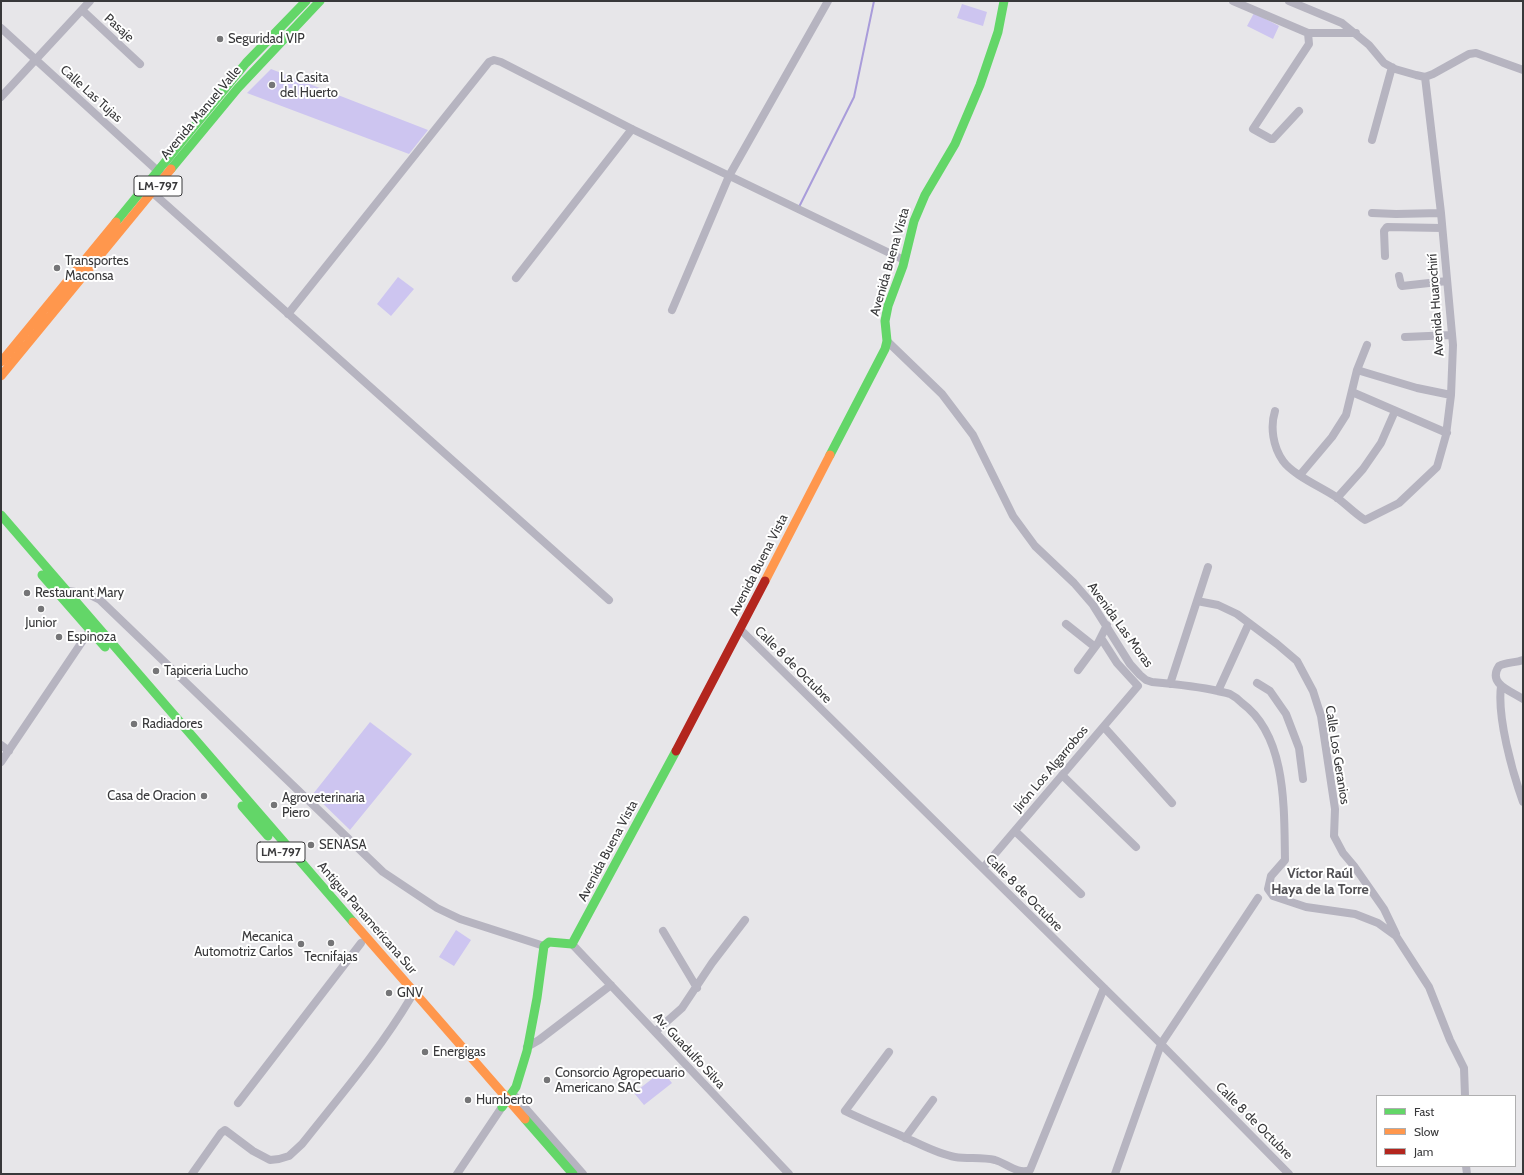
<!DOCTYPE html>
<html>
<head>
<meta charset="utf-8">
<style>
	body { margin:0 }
	#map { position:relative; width:1524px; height:1175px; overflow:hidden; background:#e7e6e9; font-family:Cabin,sans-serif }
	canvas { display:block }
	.frame { position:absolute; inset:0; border:2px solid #38383a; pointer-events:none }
	.legend { position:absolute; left:1376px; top:1095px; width:140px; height:72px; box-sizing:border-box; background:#fff; border:1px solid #afafb0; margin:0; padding:5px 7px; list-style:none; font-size:12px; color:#38383a }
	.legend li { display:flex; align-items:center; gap:8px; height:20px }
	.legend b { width:20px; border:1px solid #afafb0 }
</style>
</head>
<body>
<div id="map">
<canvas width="1524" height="1175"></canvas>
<div class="frame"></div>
<ul class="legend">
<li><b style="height:5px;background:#63d668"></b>Fast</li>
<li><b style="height:5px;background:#ff974d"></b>Slow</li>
<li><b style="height:5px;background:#b3261e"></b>Jam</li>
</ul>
</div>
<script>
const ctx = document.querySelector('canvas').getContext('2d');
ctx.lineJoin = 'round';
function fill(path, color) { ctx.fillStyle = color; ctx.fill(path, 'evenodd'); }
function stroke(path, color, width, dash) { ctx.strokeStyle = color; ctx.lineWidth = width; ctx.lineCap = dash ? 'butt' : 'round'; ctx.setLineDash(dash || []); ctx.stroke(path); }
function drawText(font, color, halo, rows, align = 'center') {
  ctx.font = font + ' Cabin,sans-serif'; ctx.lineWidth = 4; ctx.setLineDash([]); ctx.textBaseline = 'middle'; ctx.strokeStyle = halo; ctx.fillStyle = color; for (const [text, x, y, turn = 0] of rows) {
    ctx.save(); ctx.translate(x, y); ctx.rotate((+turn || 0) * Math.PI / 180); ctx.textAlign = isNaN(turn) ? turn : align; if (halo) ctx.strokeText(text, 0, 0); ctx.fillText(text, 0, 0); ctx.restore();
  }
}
const green = new Path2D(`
	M962,4l25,8 -4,14 -26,-8z
	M1254,13l25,13 -6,13 -26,-13z
	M271,69l157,61 -19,24 -162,-61z
	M398,277l16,12 -23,27 -14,-12z
	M370,722l42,32 -62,76 -37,-36z
	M456,930l15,10 -17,26 -15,-9z
	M662,1071l10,12 -28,22 -10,-12z`);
const stream = new Path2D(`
	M799,207l55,-110 20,-96`);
const street = new Path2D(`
	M1233,1l75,32h48
	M1289,1l53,22 27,22 15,18 11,6 21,6 9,2 8,-3 36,-20 7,-1 47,17
	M82,10l58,54
	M1,28l159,145
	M1,97l89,-96
	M1299,111l-26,28h-2l-18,-10 56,-85 -1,-11
	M1372,140l20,-73
	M153,193l456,407
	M1372,213l24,1 45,-1
	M1385,256l-1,-25 3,-4 55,1
	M1399,276l2,9 1,1 45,-5
	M516,278l116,-149
	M672,310l57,-134 99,-175
	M288,314l201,-252 5,-2 7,2 131,67 272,131
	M1405,337l47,-2
	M887,341l55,53 31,41 40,81 22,30 39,37 19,22 37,59 10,11 6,5 6,2c22,2 44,4 66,9 4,1 9,2 12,3 4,2 9,6 12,9 45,33 42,106 43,157l-14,16 -3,13 5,7 33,11 49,7 23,9 18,13 33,51 21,53 14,28 1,28
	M1357,370l60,18 34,7
	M1352,392l95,41
	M1275,411c-5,16 -2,36 8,50 10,14 38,26 53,36 10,7 18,16 29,23l34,-17 38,-36 9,-32 5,-40 2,-50 -12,-132 -16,-136
	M1300,475l32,-38 14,-22 11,-45 10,-25
	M1337,498l26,-29 18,-26 14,-32
	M69,591l19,3 12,6 283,272 54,36 23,11 84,27
	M1197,601l21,4 19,9 40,30 20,17 16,30 8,25 14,93 -1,27 9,17 11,13 30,43 12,25
	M1066,624l29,23
	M740,629l421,415 128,130
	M1523,660c-8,3 -17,2 -24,6 -12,18 12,25 24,33
	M1078,670l20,-27 9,-18
	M1257,683l13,8 16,23 13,34 4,31
	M1170,684l38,-117
	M1501,686c-4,31 11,85 22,116
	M1218,691l31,-68
	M1104,727l68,76
	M1,745l8,6
	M1,762l89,-132
	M1062,775l74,72
	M1015,831l66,63
	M983,868l155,-182 -21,-23 -16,-25
	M663,931l34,57
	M572,944l217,230
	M655,1032l27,-24 30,-45 33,-43
	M527,1047l12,-7 72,-55
	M889,1052l-44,59c20,10 41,18 61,27 16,7 32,16 49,19 13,2 27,0 40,3 11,3 23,15 35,10l74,-182
	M512,1093l71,81
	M238,1103l123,-160
	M905,1138l28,-38
	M1466,1166l1,8
	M192,1174l29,-41 4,-3 28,21 17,9 9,-1 10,-3 13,-12c37,-47 77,-93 108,-145
	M457,1174l45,-67
	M1115,1174l46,-130 97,-146`);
const fast = new Path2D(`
	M171,169l67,-81 82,-87
	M116,222l130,-159 60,-62
	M830,455l55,-106 2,-8 -2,-20 3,-15 15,-40 11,-45 11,-26 30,-51 25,-59 18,-53 6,-31
	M1,515l352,407
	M42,575l63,72
	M242,806l26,30
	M502,1107l14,-20 11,-36 10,-53 7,-52 5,-4 23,2 104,-193
	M525,1119l48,55`);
const slow = new Path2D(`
	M1,362l115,-140
	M1,376l170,-207
	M765,581l65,-126
	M353,922l172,197`);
const jam = new Path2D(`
	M676,751l89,-170`);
const markers = [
	[220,39,4,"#757577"],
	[272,85,4,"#757577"],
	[57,268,4,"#757577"],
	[27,593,4,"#757577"],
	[41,609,4,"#757577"],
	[59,637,4,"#757577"],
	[156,671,4,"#757577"],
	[134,724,4,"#757577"],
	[204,796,4,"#757577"],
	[274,805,4,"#757577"],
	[311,845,4,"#757577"],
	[331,943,4,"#757577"],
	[301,944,4,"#757577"],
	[389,993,4,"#757577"],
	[425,1052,4,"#757577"],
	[547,1080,4,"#757577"],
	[468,1100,4,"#757577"]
];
const shields = [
	[158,186,48],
	[281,852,48]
];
const shieldNames = [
	["LM-797",158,186],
	["LM-797",281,852]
];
const streetNames = [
	["Pasaje",119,28,42],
	["Calle Las Tujas",91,94,42],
	["Avenida Manuel Valle",201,113,-50],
	["Avenida Buena Vista",890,262,-74],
	["Avenida Huarochirí",1436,305,-94],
	["Avenida Buena Vista",759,565,-63],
	["Avenida Las Moras",1120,625,54],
	["Calle 8 de Octubre",793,665,45],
	["Calle Los Geranios",1337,755,81],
	["Jirón Los Algarrobos",1051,769,-50],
	["Avenida Buena Vista",608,851,-62],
	["Calle 8 de Octubre",1024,893,45],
	["Antigua Panamericana Sur",367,918,49],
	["Av. Guadulfo Silva",689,1051,47],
	["Calle 8 de Octubre",1254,1121,45]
];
const poiNames = [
	["Seguridad VIP",228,39],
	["La Casita",280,78],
	["del Huerto",280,93],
	["Transportes",65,261],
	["Maconsa",65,276],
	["Restaurant Mary",35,593],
	["Junior",41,623,"center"],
	["Espinoza",67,637],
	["Tapiceria Lucho",164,671],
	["Radiadores",142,724],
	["Casa de Oracion",196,796,"right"],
	["Agroveterinaria",282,798],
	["Piero",282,813],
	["SENASA",319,845],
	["Mecanica",293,937,"right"],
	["Automotriz Carlos",293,952,"right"],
	["Tecnifajas",331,957,"center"],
	["GNV",397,993],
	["Energigas",433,1052],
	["Consorcio Agropecuario",555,1073],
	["Americano SAC",555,1088],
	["Humberto",476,1100]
];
const neighbourhoodNames = [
	["Víctor Raúl",1320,874],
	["Haya de la Torre",1320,890]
];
fill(green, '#cdc5f0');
stroke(stream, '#a99cda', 2);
stroke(street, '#b6b4c0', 8);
stroke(fast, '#63d668', 9);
stroke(slow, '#ff974d', 9);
stroke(jam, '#b3261e', 9);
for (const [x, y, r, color] of markers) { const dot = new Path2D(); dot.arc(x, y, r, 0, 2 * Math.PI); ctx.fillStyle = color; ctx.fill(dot); stroke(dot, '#fff', 1.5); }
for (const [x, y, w] of shields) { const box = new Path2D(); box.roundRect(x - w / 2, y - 10, w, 20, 3); ctx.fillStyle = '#fff'; ctx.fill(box); stroke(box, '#38383a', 1); }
drawText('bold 12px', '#38383a', null, shieldNames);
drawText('13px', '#38383a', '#fff', streetNames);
drawText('13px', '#38383a', '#fff', poiNames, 'left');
drawText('bold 14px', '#525155', '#fff', neighbourhoodNames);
</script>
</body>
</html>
